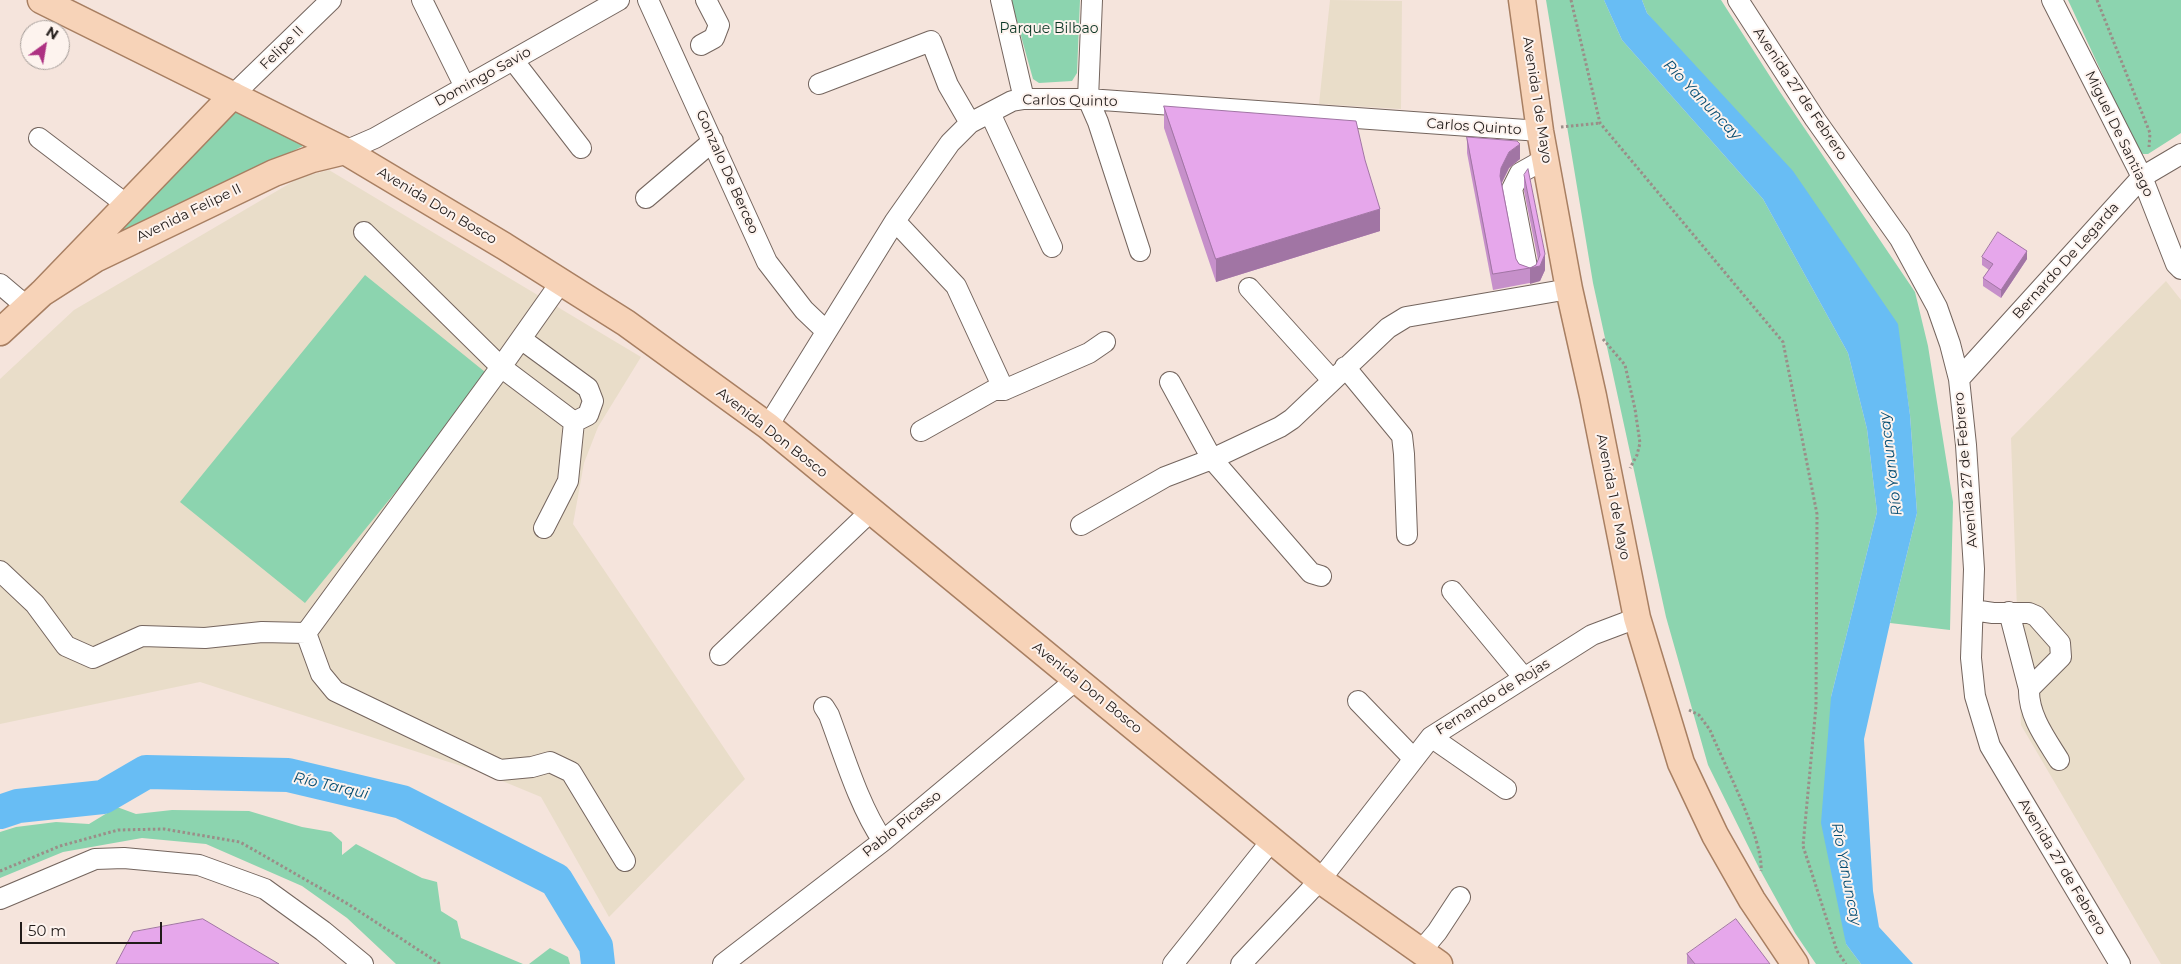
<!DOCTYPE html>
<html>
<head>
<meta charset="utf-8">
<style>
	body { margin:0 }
	#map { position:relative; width:2181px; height:964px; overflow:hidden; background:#f5e4dc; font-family:Montserrat,sans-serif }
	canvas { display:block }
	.north { position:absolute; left:20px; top:20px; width:50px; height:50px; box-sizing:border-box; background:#fdf3ee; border:1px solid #a59d99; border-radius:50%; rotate:32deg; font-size:14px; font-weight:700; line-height:20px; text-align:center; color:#211b19 }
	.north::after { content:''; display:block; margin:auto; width:18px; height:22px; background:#ad3182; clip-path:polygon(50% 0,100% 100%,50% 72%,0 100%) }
	.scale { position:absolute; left:20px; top:922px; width:142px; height:22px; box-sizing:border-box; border:2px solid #211b19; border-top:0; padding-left:6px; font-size:15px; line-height:18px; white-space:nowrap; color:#211b19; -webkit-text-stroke:4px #fdf3ee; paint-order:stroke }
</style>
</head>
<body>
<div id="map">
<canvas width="2181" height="964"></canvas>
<div class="north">N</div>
<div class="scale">50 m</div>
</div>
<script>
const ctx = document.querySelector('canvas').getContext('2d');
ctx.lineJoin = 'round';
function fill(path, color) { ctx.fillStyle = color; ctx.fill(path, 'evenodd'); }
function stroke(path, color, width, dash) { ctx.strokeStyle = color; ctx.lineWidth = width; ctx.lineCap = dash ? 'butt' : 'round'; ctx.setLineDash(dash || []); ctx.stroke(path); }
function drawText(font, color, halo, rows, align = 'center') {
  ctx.font = font + ' Montserrat,sans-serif'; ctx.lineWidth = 4; ctx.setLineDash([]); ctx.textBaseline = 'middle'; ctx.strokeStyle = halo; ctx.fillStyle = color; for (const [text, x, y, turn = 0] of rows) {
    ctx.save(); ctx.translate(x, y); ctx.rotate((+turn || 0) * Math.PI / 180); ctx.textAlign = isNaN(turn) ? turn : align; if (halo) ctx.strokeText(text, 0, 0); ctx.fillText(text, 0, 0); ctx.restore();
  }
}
const education = new Path2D(`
	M1330,0l72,1 -1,108 -82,-5z
	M329,170l312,187 -43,70 -14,36 -11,61 172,255 -136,138 -68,-120 -58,-24 -283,-91 -200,42v-345l74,-69 225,-132z
	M2166,281l15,19v664h-20l-140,-239 -10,-287z`);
const green = new Path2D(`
	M1011,0h69l-3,73 -5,8 -33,2 -6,-4z
	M1546,0h58l18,40 141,159 85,154 19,76 10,83 -46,185 15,247 15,20h-45l-21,-31 -36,-65 -51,-103 -42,-148 -73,-334z
	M1642,0h79l59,92 135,200 13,54 25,156 -3,128 -60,-7 27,-110 -7,-98 -13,-91 -250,-311z
	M2068,0h113v133l-33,21h-5l-5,-3z
	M237,108l70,36 -222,110z
	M365,275l125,101 -185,227 -125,-101z
	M117,807l19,7 36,-4 77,1 53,16 29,5 11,10v13l14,-11 66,34 15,4 4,29 16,10 4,17 62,26h-127l-49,-46 -45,-32 -96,-42 -64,-6 -79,14 -63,26v-46l16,-5 40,-5 33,2z
	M550,948l18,9 2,7h-41z`);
const water = new Path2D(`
	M1604,0h38l5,13 146,158 105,153 12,91 7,98 -27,110 -26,116 9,152 6,36 34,37h-52l-15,-20 -25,-121 10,-126 46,-185 -10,-83 -19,-76 -85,-154 -141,-159z`);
const river = new Path2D(`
	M0,812l18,-6 85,-9 43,-25 142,3 114,27 154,78 40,66 2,18`);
const path = new Path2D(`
	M1571,0l29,123 183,219 34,172 -1,192 -13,140 34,105 9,13
	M2097,0l53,133 -1,14
	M1561,127l39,-4
	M1603,339l22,26 10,44 5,34 -3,12 -7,13
	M1689,710l10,5 11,15c13,32 54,110 51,141
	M0,871l60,-25 58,-16 46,-1 76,13 108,62 92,60`);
const minor = new Path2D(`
	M422,0l43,87
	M648,0l119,262 37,48 22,21
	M1001,0l23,99
	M1092,0l-4,99 10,23 42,129
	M1738,0l77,119 85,120 37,68 13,37 9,35 7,66 8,124 -3,89 4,38 15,50 130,218
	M2052,0l90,177 34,87 5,5
	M701,45l13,-7 5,-13 -13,-25
	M513,60l68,88
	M819,84l112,-43 17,44 22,38
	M233,95l98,-95
	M990,113l62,134
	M39,138l88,67
	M345,151l30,-13 244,-138
	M646,198l67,-57
	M895,221l61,65 48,104 85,-37 16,-11
	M364,232l137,135 60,-85
	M1528,272l-16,-83 8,-16 25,-14
	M0,284l26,22
	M1249,288l83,92
	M1345,367l57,69 2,18 3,81
	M1959,379l183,-202 39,-23
	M1170,382l42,77 99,114 10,3
	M768,426l127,-205 55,-78 20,-20 42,-22 12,-2h64l452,32
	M921,431l73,-41h10
	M1081,525l84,-48 47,-18 68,-32 12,-8 96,-91 18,-11 163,-28
	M544,528l24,-47 6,-59
	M0,571l35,33 31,42 27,12 49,-22 63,2 57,-6 44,1 195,-266 73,55 14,-7 5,-14 -5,-13 -67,-49
	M1452,591l72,87
	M1973,610l20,3h36l7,3 24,27 1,14 -32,32c-1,26 17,50 30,71
	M2009,612l20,77
	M306,633l15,41 14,17 165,79 32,-3 18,-5 21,10 54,89
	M720,655l151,-144
	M1358,701l55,57
	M824,707l5,8c15,40 30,91 54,126
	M1431,737l75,52
	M0,899l95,-40 29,-1 75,7 66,24 58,42 40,33
	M1421,951l16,-19 23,-35
	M723,964l160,-123 194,-162
	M1173,964l99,-124
	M1241,964l79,-84 111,-143 161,-102 45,-17`);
const major = new Path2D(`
	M41,0l304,151 159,95 122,77 142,103 552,454 119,84
	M1522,0l18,131 29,158 24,107 44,222 44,145 34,72 37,65 43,64
	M42,293l53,-34 179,-86 38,-14 33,-8
	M0,332l42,-39 191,-198`);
const wall = new Path2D(`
	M1164,106l216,125 -164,51 -52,-154z
	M1467,137l53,22 -11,9 -7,15 14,76 3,5 11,4 6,-3 2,-5 -14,-69v-16l21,95 -5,11 -47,9 -26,-137z
	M1982,257l45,2 -26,39 -18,-12v-8l6,-8 -7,-5z
	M1687,954l83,10h-83z`);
const shadedWall = new Path2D(`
	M1520,144v15l-11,9 -8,16 -1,-8 1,-8 8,-16z
	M1380,209v22l-164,51v-23z
	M2027,251v8l-26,39v-8z
	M1545,254v16l-5,11 -10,3v-16l10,-2z`);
const building = new Path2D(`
	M1164,106l192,15 9,39 15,49 -164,50z
	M1467,137l50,4 3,3 -11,8 -8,16 -1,8 16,83 3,5 11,4 -37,6z
	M1528,169l17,85 -5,12 -10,2 6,-3 4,-10 -16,-80z
	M1998,232l29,19 -26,39 -18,-12 10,-14 -11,-7z
	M203,919l76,45h-163l17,-32z
	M1736,919l34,45h-75l-8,-10z`);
const parkNames = [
	["Parque Bilbao",1049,29]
];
const streetNames = [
	["Felipe II",282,48,-45],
	["Domingo Savio",483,77,-29],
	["Avenida 27 de Febrero",1800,94,56],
	["Avenida 1 de Mayo",1537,100,81],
	["Carlos Quinto",1070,101,1],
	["Carlos Quinto",1474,127,4],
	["Miguel De Santiago",2119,134,64],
	["Gonzalo De Berceo",727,172,66],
	["Avenida Don Bosco",437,206,31],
	["Avenida Felipe II",189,213,-26],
	["Bernardo De Legarda",2066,261,-48],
	["Avenida Don Bosco",772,433,38],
	["Avenida 27 de Febrero",1966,470,-95],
	["Avenida 1 de Mayo",1613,497,79],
	["Avenida Don Bosco",1087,688,39],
	["Fernando de Rojas",1493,697,-32],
	["Pablo Picasso",902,824,-39],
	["Avenida 27 de Febrero",2062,867,59]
];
const waterNames = [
	["Río Yanuncay",1702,100,46],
	["Río Yanuncay",1891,464,-97],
	["Río Tarqui",331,786,13],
	["Río Yanuncay",1846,874,79]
];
fill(education, '#e9ddc9');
fill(green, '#8cd4af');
fill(water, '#68bdf4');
stroke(river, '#68bdf4', 34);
stroke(minor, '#74655e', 22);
stroke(major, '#a87f62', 29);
stroke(path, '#9a8e88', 3, [2.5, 2.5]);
stroke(minor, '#fff', 20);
stroke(major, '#f7d3b8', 26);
fill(wall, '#c690ca');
fill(shadedWall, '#a175a4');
fill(building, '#e6a7eb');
stroke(building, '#a175a4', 1);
drawText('14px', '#0b3624', '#fdf3ee', parkNames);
drawText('14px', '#211b19', '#fdf3ee', streetNames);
drawText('italic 15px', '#074d71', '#fdf3ee', waterNames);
</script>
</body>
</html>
